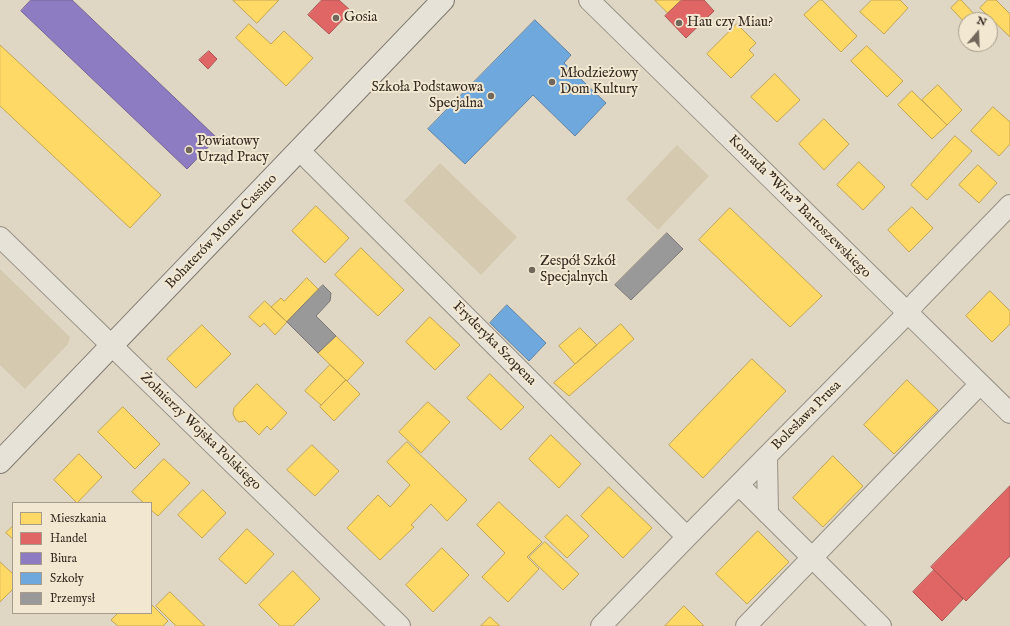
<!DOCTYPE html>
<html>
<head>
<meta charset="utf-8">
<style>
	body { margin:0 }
	#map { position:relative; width:1010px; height:626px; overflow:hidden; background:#dfd7c4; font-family:"IM FELL English",serif }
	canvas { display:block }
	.legend { position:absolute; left:12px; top:502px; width:140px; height:112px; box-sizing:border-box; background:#f2e8d1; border:1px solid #a79c8b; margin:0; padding:5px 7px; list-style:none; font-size:12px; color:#362b23 }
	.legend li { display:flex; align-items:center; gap:8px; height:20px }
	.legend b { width:20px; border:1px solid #a79c8b }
	.north { position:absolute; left:958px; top:12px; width:40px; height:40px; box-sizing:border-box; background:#f2e8d1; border:1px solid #a79c8b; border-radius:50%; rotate:19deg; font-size:11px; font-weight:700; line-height:16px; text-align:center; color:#362b23 }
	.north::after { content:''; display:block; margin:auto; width:14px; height:18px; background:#71675b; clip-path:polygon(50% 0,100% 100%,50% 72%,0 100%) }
</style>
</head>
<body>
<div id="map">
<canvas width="1010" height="626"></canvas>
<ul class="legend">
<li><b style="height:11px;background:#ffd966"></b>Mieszkania</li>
<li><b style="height:11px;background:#e06666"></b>Handel</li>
<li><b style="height:11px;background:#8e7cc3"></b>Biura</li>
<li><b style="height:11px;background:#6fa8dc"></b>Szkoły</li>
<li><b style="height:11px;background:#999"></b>Przemysł</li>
</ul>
<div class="north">N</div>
</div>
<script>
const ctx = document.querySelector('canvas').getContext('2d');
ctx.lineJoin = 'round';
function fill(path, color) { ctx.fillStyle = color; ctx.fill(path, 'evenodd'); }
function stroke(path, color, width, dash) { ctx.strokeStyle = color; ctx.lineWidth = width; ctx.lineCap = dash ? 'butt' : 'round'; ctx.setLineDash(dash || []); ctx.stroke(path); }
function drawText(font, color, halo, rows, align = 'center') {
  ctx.font = font + ' "IM FELL English",serif'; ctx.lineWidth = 4; ctx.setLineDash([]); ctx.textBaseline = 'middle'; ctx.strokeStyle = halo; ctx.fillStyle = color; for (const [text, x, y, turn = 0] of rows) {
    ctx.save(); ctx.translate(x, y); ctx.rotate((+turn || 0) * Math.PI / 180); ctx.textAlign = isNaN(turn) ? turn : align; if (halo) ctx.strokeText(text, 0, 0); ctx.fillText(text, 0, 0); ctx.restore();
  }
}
const green = new Path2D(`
	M677,145l32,31 -51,54 -32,-31z
	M440,163l77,74 -36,38 -77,-74z
	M0,269l70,68 -2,7 -43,45 -25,-24z`);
const homes = new Path2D(`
	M233,0h46l-22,23z
	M655,0h26l-13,13z
	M820,0h2l35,36 -16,16 -37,-37z
	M872,0h28l8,8 -24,26 -24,-22z
	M959,0h2l15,16 -5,4h-5v4l-15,-16z
	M988,0h8l14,14v23l-30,-29z
	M249,24l22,20 13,-13 29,27 -27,28 -50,-48z
	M737,24l19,19 -7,7 5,5 -23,23 -24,-24z
	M0,45l161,150 -31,33 -130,-122z
	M867,46l36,35 -16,16 -36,-36z
	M775,74l25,26 -23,22 -26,-25z
	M938,85l24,25 -15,15 -25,-25z
	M912,91l35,34 -15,14 -34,-34z
	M993,107l17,15v22l-11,12 -28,-25z
	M824,119l25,25 -25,26 -25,-26z
	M955,136l17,15 -45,49 -16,-15z
	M859,162l26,25 -22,23 -26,-25z
	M978,165l19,18 -18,20 -20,-18z
	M316,206l33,32 -24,25 -33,-32z
	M912,207l21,21 -24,24 -21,-22z
	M730,208l92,88 -32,31 -91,-87z
	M361,248l43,42 -26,26 -43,-41z
	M307,278l12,12 -32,32 -16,-15 10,-9 3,3z
	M990,291l20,20v13l-18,18 -26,-26z
	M265,301l22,21 -12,13 -11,-12 -4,4 -11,-10z
	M430,317l30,28 -25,25 -29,-28z
	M621,324l13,15 -65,57 -15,-13z
	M202,325l29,29 -35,34 -29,-29z
	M580,328l17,17 -22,19 -16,-18z
	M336,336l28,27 -17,18 -29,-28z
	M752,359l34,32 -83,87 -34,-33z
	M330,365l16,15 -25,25 -16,-14z
	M490,374l34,33 -23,23 -34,-32z
	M346,380l14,14 -26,27 -14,-14z
	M907,380l31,30 -44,44 -30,-29z
	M257,384l30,29 -16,17 -4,-4 -8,9 -14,-14 -6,1 -3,-2 -3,-6 1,-6z
	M428,402l22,20 -29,31 -22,-21z
	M123,407l37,37 -25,25 -37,-37z
	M551,435l30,29 -22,24 -30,-29z
	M407,442l60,58 -20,21 -16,-17 -20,21 3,2 -34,33 -33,-32 31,-33 12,12 20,-22 -23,-23z
	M312,445l27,26 -24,25 -28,-26z
	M79,454l23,23 -25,26 -23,-23z
	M833,456l30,30 -40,41 -30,-29z
	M164,459l26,24 -32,33 -7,-6v-7h-7l-12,-11z
	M609,487l43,41 -29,30 -42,-42z
	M203,490l23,23 -24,25 -24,-23z
	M499,502l43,40 -15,15 12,12 -31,33 -26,-25 23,-24 -28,-28z
	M567,515l22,21 -22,22 -22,-21z
	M13,526v13l-7,-6z
	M247,529l27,25 -28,30 -27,-25z
	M758,531l31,31 -42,42 -31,-30z
	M545,542l34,32 -16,16 -34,-33z
	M442,548l27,27 -36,37 -27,-27z
	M0,562l13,12v15l-13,13z
	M293,571l27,28 -27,27h-13l-21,-21z
	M170,592l35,34h-29l-20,-20z
	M151,604l17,17 -5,5h-45l-7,-6 7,-7h33z
	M684,606l20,20h-39z
	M490,617l10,9h-19z`);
const shops = new Path2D(`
	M322,0h17l12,11 -22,23 -21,-19z
	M682,0h22l10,11 -28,27 -21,-22z
	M209,51l8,8 -9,10 -9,-9z
	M1010,486v70l-44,45 -35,-34z
	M934,570l29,29 -21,22 -29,-29z`);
const offices = new Path2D(`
	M31,0h41l145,138 -30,31 -166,-158z`);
const schools = new Path2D(`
	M535,20l36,35 -7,8 42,40 -31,33 -42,-41 -68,69 -37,-35z
	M507,305l39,38 -17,18 -39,-38z`);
const industry = new Path2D(`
	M667,233l16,16 -52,51 -16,-15z
	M323,285l8,8 -1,8 -14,15 20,20 -18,17 -31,-31z`);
const street = new Path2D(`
	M589,0l421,413
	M300,151l387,386
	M0,237l400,389
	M767,457l1,57
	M739,485l142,141
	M601,626l86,-89 213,-216 17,-20 93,-96
	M746,626l234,-242`);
const secondary = new Path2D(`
	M0,462l443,-462`);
const markers = [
	[336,18,4,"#71675b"],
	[679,23,4,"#71675b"],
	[552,82,4,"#71675b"],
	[491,96,4,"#71675b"],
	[189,150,4,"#71675b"],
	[532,270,4,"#71675b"]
];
const poiNames = [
	["Gosia",344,18],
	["Hau czy Miau?",687,23],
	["Młodzieżowy",560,74],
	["Dom Kultury",560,90],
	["Szkoła Podstawowa",483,88,"right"],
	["Specjalna",483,104,"right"],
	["Powiatowy",197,142],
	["Urząd Pracy",197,158],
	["Zespół Szkół",540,262],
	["Specjalnych",540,278]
];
const streetNames = [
	["Konrada \"Wira\" Bartoszewskiego",799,207,45],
	["Bohaterów Monte Cassino",222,232,-46],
	["Fryderyka Szopena",494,344,45],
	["Bolesława Prusa",807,416,-45],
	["Żołnierzy Wojska Polskiego",200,432,44]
];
fill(green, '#d5c9b0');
fill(homes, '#ffd966');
stroke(homes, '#c3a552', 1);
fill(shops, '#e06666');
stroke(shops, '#ad5452', 1);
fill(offices, '#8e7cc3');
stroke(offices, '#746493', 1);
fill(schools, '#6fa8dc');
stroke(schools, '#5e82a4', 1);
fill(industry, '#999');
stroke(industry, '#7b7876', 1);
stroke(street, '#969085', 22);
stroke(secondary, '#7f796f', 24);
stroke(street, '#e6e2d8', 20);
stroke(secondary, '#e6e2d8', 22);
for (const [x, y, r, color] of markers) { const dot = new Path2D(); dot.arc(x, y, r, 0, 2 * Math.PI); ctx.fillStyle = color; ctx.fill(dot); stroke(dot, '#f2e8d1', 1.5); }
drawText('14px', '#362b23', '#f2e8d1', poiNames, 'left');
drawText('14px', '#362b23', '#f2e8d1', streetNames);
</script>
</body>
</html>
